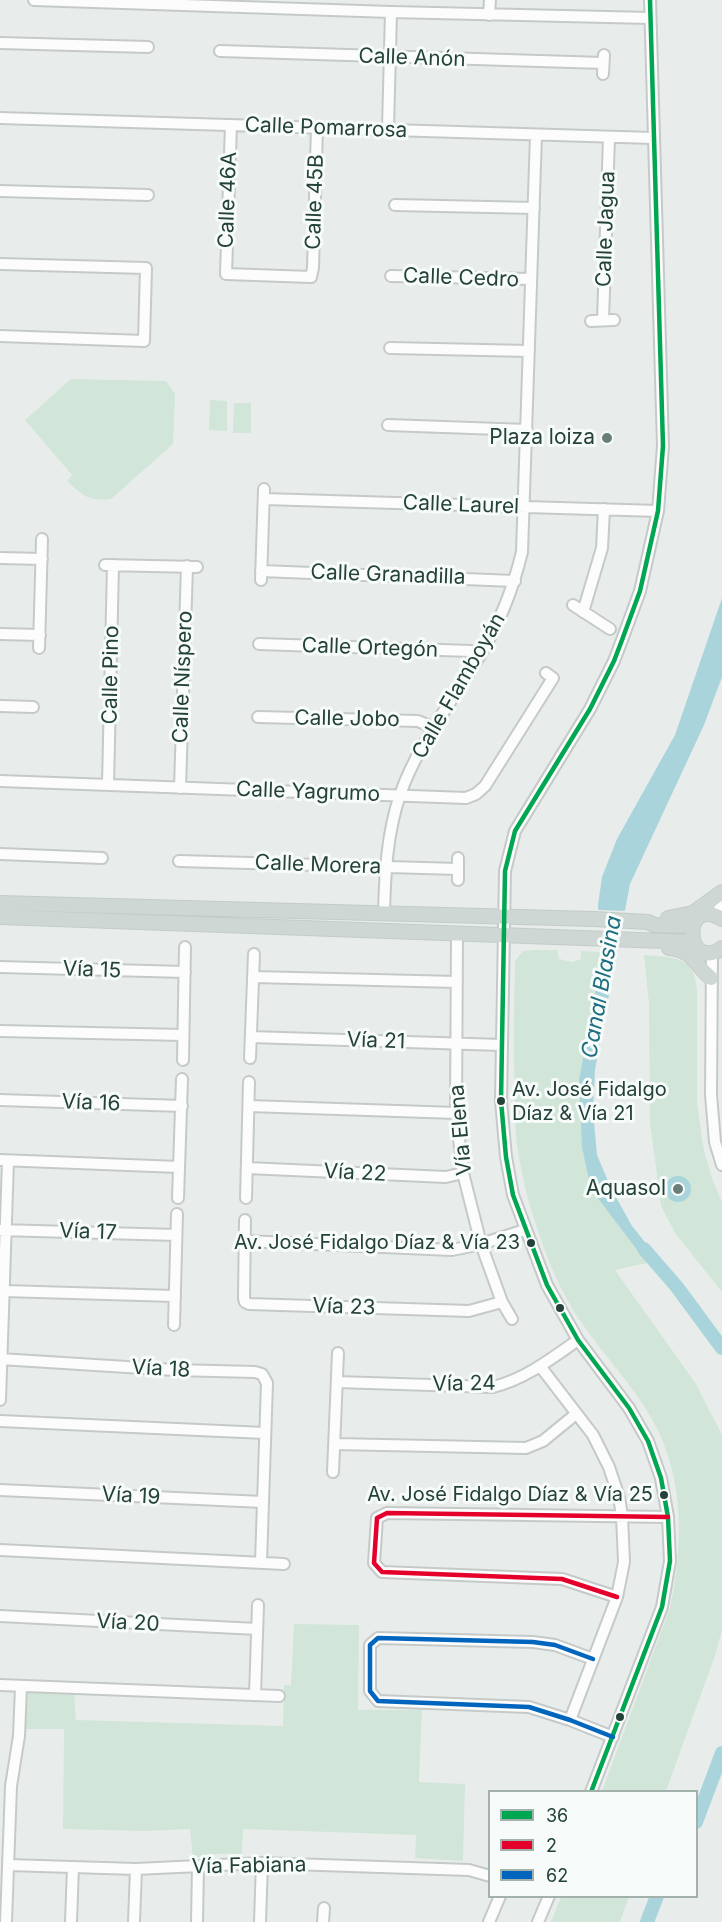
<!DOCTYPE html>
<html>
<head>
<meta charset="utf-8">
<style>
	body { margin:0 }
	#map { position:relative; width:722px; height:1922px; overflow:hidden; background:#e8edeb; font-family:Inter,sans-serif }
	canvas { display:block }
	.legend { position:absolute; left:488px; top:1790px; width:210px; height:108px; box-sizing:border-box; background:#f7fbf9; border:2px solid #a3b1ad; margin:0; padding:8px 10px; list-style:none; font-size:18px; color:#24423a }
	.legend li { display:flex; align-items:center; gap:12px; height:30px }
	.legend b { width:30px; border:2px solid #a3b1ad }
</style>
</head>
<body>
<div id="map">
<canvas width="722" height="1922"></canvas>
<ul class="legend">
<li><b style="height:8px;background:#00a651"></b>36</li>
<li><b style="height:8px;background:#e4002b"></b>2</li>
<li><b style="height:8px;background:#0065bd"></b>62</li>
</ul>
</div>
<script>
const ctx = document.querySelector('canvas').getContext('2d');
ctx.lineJoin = 'round';
function fill(path, color) { ctx.fillStyle = color; ctx.fill(path, 'evenodd'); }
function stroke(path, color, width, dash) { ctx.strokeStyle = color; ctx.lineWidth = width; ctx.lineCap = dash ? 'butt' : 'round'; ctx.setLineDash(dash || []); ctx.stroke(path); }
function drawText(font, color, halo, rows, align = 'center') {
  ctx.font = font + ' Inter,sans-serif'; ctx.lineWidth = 6; ctx.setLineDash([]); ctx.textBaseline = 'middle'; ctx.strokeStyle = halo; ctx.fillStyle = color; for (const [text, x, y, turn = 0] of rows) {
    ctx.save(); ctx.translate(x, y); ctx.rotate((+turn || 0) * Math.PI / 180); ctx.textAlign = isNaN(turn) ? turn : align; if (halo) ctx.strokeText(text, 0, 0); ctx.fillText(text, 0, 0); ctx.restore();
  }
}
const green = new Path2D(`
	M71,379l95,2 9,13 -2,50 -62,55c-22,3 -29,-4 -44,-18l5,-6 -47,-55z
	M210,400l17,1v30l-18,-1z
	M234,403h17v30h-18z
	M533,950h24l2,9 13,3 9,-3v-8l21,1 -23,128 28,128 40,55 -32,7 81,114 26,51v194l-6,24 -50,138h-64l68,-183c13,-61 15,-130 -17,-187 -19,-35 -49,-65 -72,-99 -16,-23 -29,-51 -38,-77 -11,-29 -19,-58 -24,-88 -4,-20 -4,-40 -4,-59 -2,-46 -1,-91 0,-137l8,-10z
	M644,955c31,3 51,0 53,37v111l7,48 9,30 9,21v90l-47,-59 -14,-27 -11,-84 -1,-119z
	M294,1624l65,1 -1,85h64l-3,72 46,2 -2,77 -48,-3 1,-23 -173,-6 -1,25h-25l-24,4 -3,-29 -45,2 -82,-2 1,-100h-39l3,-36h46l2,27 207,6 1,-41h7z
	M561,1897v-1l68,1 -9,25h-69z`);
const water = new Path2D(`
	M722,598v79l-18,48 -74,159 -35,185 -2,42 4,44 14,33 21,38 29,36 -14,1 -56,-74 -9,-42 -3,-67 23,-125 -4,-50 4,-28 15,-38 58,-104z
	M665 1189a13 13 0 1 1 26 0a13 13 0 1 1-26 0Z`);
const pier = new Path2D(`
	M596,910l32,1 -7,39 -22,-1z`);
const river = new Path2D(`
	M644,1249l33,38 45,61
	M696,1822l26,-69
	M647,1922l10,-26`);
const minor = new Path2D(`
	M34,0l357,12 259,6
	M489,15l1,-15
	M0,43l148,4
	M220,51l383,12
	M603,74l1,-19
	M0,118l653,20
	M231,125l-5,149 85,3 2,-9 4,-141
	M388,129l3,-117
	M0,191l148,4
	M395,205l139,3
	M0,264l146,4 -2,73 -144,-5
	M391,276l140,3
	M603,320l6,-183
	M591,321l23,-1
	M390,348l139,3
	M388,425l139,5
	M264,499l394,12
	M0,558l42,1
	M105,565l92,2
	M261,571l254,10
	M261,580l3,-91
	M573,605l37,24
	M583,612l19,-64 2,-39
	M0,634l40,1
	M259,644l212,7 9,5
	M39,648l3,-109
	M0,706l33,1
	M258,717l160,4 16,7
	M0,781l466,17 10,-4 9,-8 68,-108 -7,-5
	M108,784l5,-219
	M180,788l7,-222
	M0,854l102,4
	M179,861l279,8
	M458,880v-22
	M384,913c1,-40 3,-80 16,-118 17,-50 52,-93 79,-138 21,-34 34,-68 43,-105l14,-417
	M716,916l6,-14
	M457,933l-1,180 7,60 18,71 21,58 10,17
	M712,952l-1,143 4,47 7,23
	M0,967l185,5
	M254,977l203,5
	M0,1031l183,4
	M251,1037l250,8
	M250,1058l4,-104
	M183,1060l2,-113
	M0,1100l182,6
	M249,1106l207,7
	M0,1160l179,7
	M247,1168l199,9 17,-4
	M178,1198l4,-119
	M246,1198l3,-116
	M245,1220l-1,78 1,4 4,2 220,7 33,-9
	M0,1230l176,5
	M245,1241l207,9 29,-6 44,-14
	M4,1291l171,5
	M174,1325l3,-111
	M0,1359l174,11 81,2 7,2 5,9 -6,179
	M540,1366l53,69 16,32 10,30 3,19 2,46 -7,35 -47,123
	M337,1382l156,5c32,-8 58,-28 85,-47
	M0,1400l8,-239
	M0,1421l265,12
	M335,1444l191,4 17,-7 33,-27
	M333,1472l5,-119
	M0,1490l263,12
	M0,1550l284,14
	M617,1597l-55,-18 -180,-7 -8,-9 3,-45 10,-5 281,4
	M0,1616l257,13
	M593,1659l-38,-14 -22,-3 -155,-4 -8,7v46l8,10 151,6 41,13 43,17
	M0,1685l279,11
	M255,1695l3,-90
	M591,1792l71,-185 8,-46 -2,-44 -7,-39 -13,-37 -19,-33 -51,-68 -31,-55 -34,-90 -7,-38 -5,-56 4,-230 10,-40 75,-122 24,-48 8,-21 18,-49 18,-80 5,-65 -13,-446
	M8,1865l128,4 126,-6 207,7 21,6
	M6,1922l5,-136 8,-50 2,-49
	M71,1922l2,-55
	M134,1922l2,-53
	M197,1922l1,-56
	M260,1922l2,-59
	M323,1922l1,-14
	M489,1922l11,-26
	M538,1922l11,-26`);
const major = new Path2D(`
	M0,903l594,16 54,3 6,3 38,1
	M0,917l693,25
	M668,918l25,-5 29,-21
	M722,919c-41,-25 -38,55 0,29
	M669,948c25,2 25,17 42,30`);
const bus1 = new Path2D(`
	M591,1792l71,-185 8,-46 -2,-44 -7,-39 -13,-37 -19,-33 -51,-68 -31,-55 -34,-90 -7,-38 -5,-56 4,-230 10,-40 75,-122 24,-48 8,-21 18,-49 18,-80 5,-65 -13,-446`);
const bus2 = new Path2D(`
	M617,1597l-55,-18 -180,-7 -8,-9 3,-45 10,-5 281,4`);
const bus3 = new Path2D(`
	M593,1659l-38,-14 -22,-3 -155,-4 -8,7v46l8,10 151,6 41,13 43,17`);
const markers = [
	[607,438,6,"#697e78"],
	[501,1101,5,"#24423a"],
	[678,1189,6,"#697e78"],
	[531,1243,5,"#24423a"],
	[560,1308,5,"#24423a"],
	[664,1495,5,"#24423a"],
	[620,1717,5,"#24423a"]
];
const busNames = [
	["Av. José Fidalgo",512,1090,"left"],
	["Díaz & Vía 21",512,1114,"left"],
	["Av. José Fidalgo Díaz & Vía 23",520,1243],
	["Av. José Fidalgo Díaz & Vía 25",653,1495]
];
const streetNames = [
	["Calle Anón",412,58,2],
	["Calle Pomarrosa",326,128,2],
	["Calle 46A",228,200,-88],
	["Calle 45B",315,202,-88],
	["Calle Jagua",606,229,-88],
	["Calle Cedro",461,278,2],
	["Calle Laurel",461,505,2],
	["Calle Granadilla",388,575,2],
	["Calle Ortegón",370,648,2],
	["Calle Pino",111,675,-89],
	["Calle Níspero",183,677,-88],
	["Calle Flamboyán",459,686,-60],
	["Calle Jobo",347,719,1],
	["Calle Yagrumo",308,792,2],
	["Calle Morera",318,865,2],
	["Vía 15",92,970,2],
	["Vía 21",376,1041,2],
	["Vía 16",91,1103,2],
	["Vía Elena",461,1130,-95],
	["Vía 22",355,1173,3],
	["Vía 17",88,1232,2],
	["Vía 23",344,1307,2],
	["Vía 18",161,1369,3],
	["Vía 24",464,1384,-1],
	["Vía 19",131,1496,3],
	["Vía 20",128,1623,3],
	["Vía Fabiana",249,1866,-1]
];
const poiNames = [
	["Plaza loiza",595,438],
	["Aquasol",666,1189]
];
const waterNames = [
	["Canal Blasina",602,987,-80]
];
fill(green, '#d1e6d8');
fill(water, '#a9d4db');
fill(pier, '#e8edeb');
stroke(river, '#a9d4db', 14);
stroke(minor, '#c5cac8', 14);
stroke(major, '#c3ccc9', 16);
stroke(minor, '#fcfcfc', 10);
stroke(major, '#cfd7d5', 14);
stroke(bus1, '#00a651', 4.5);
stroke(bus2, '#e4002b', 4.5);
stroke(bus3, '#0065bd', 4.5);
for (const [x, y, r, color] of markers) { const dot = new Path2D(); dot.arc(x, y, r, 0, 2 * Math.PI); ctx.fillStyle = color; ctx.fill(dot); stroke(dot, '#f7fbf9', 2); }
drawText('20px', '#24423a', '#f7fbf9', busNames, 'right');
drawText('21px', '#24423a', '#f7fbf9', streetNames);
drawText('21px', '#24423a', '#f7fbf9', poiNames, 'right');
drawText('italic 22px', '#1c6f80', '#f7fbf9', waterNames);
</script>
</body>
</html>
